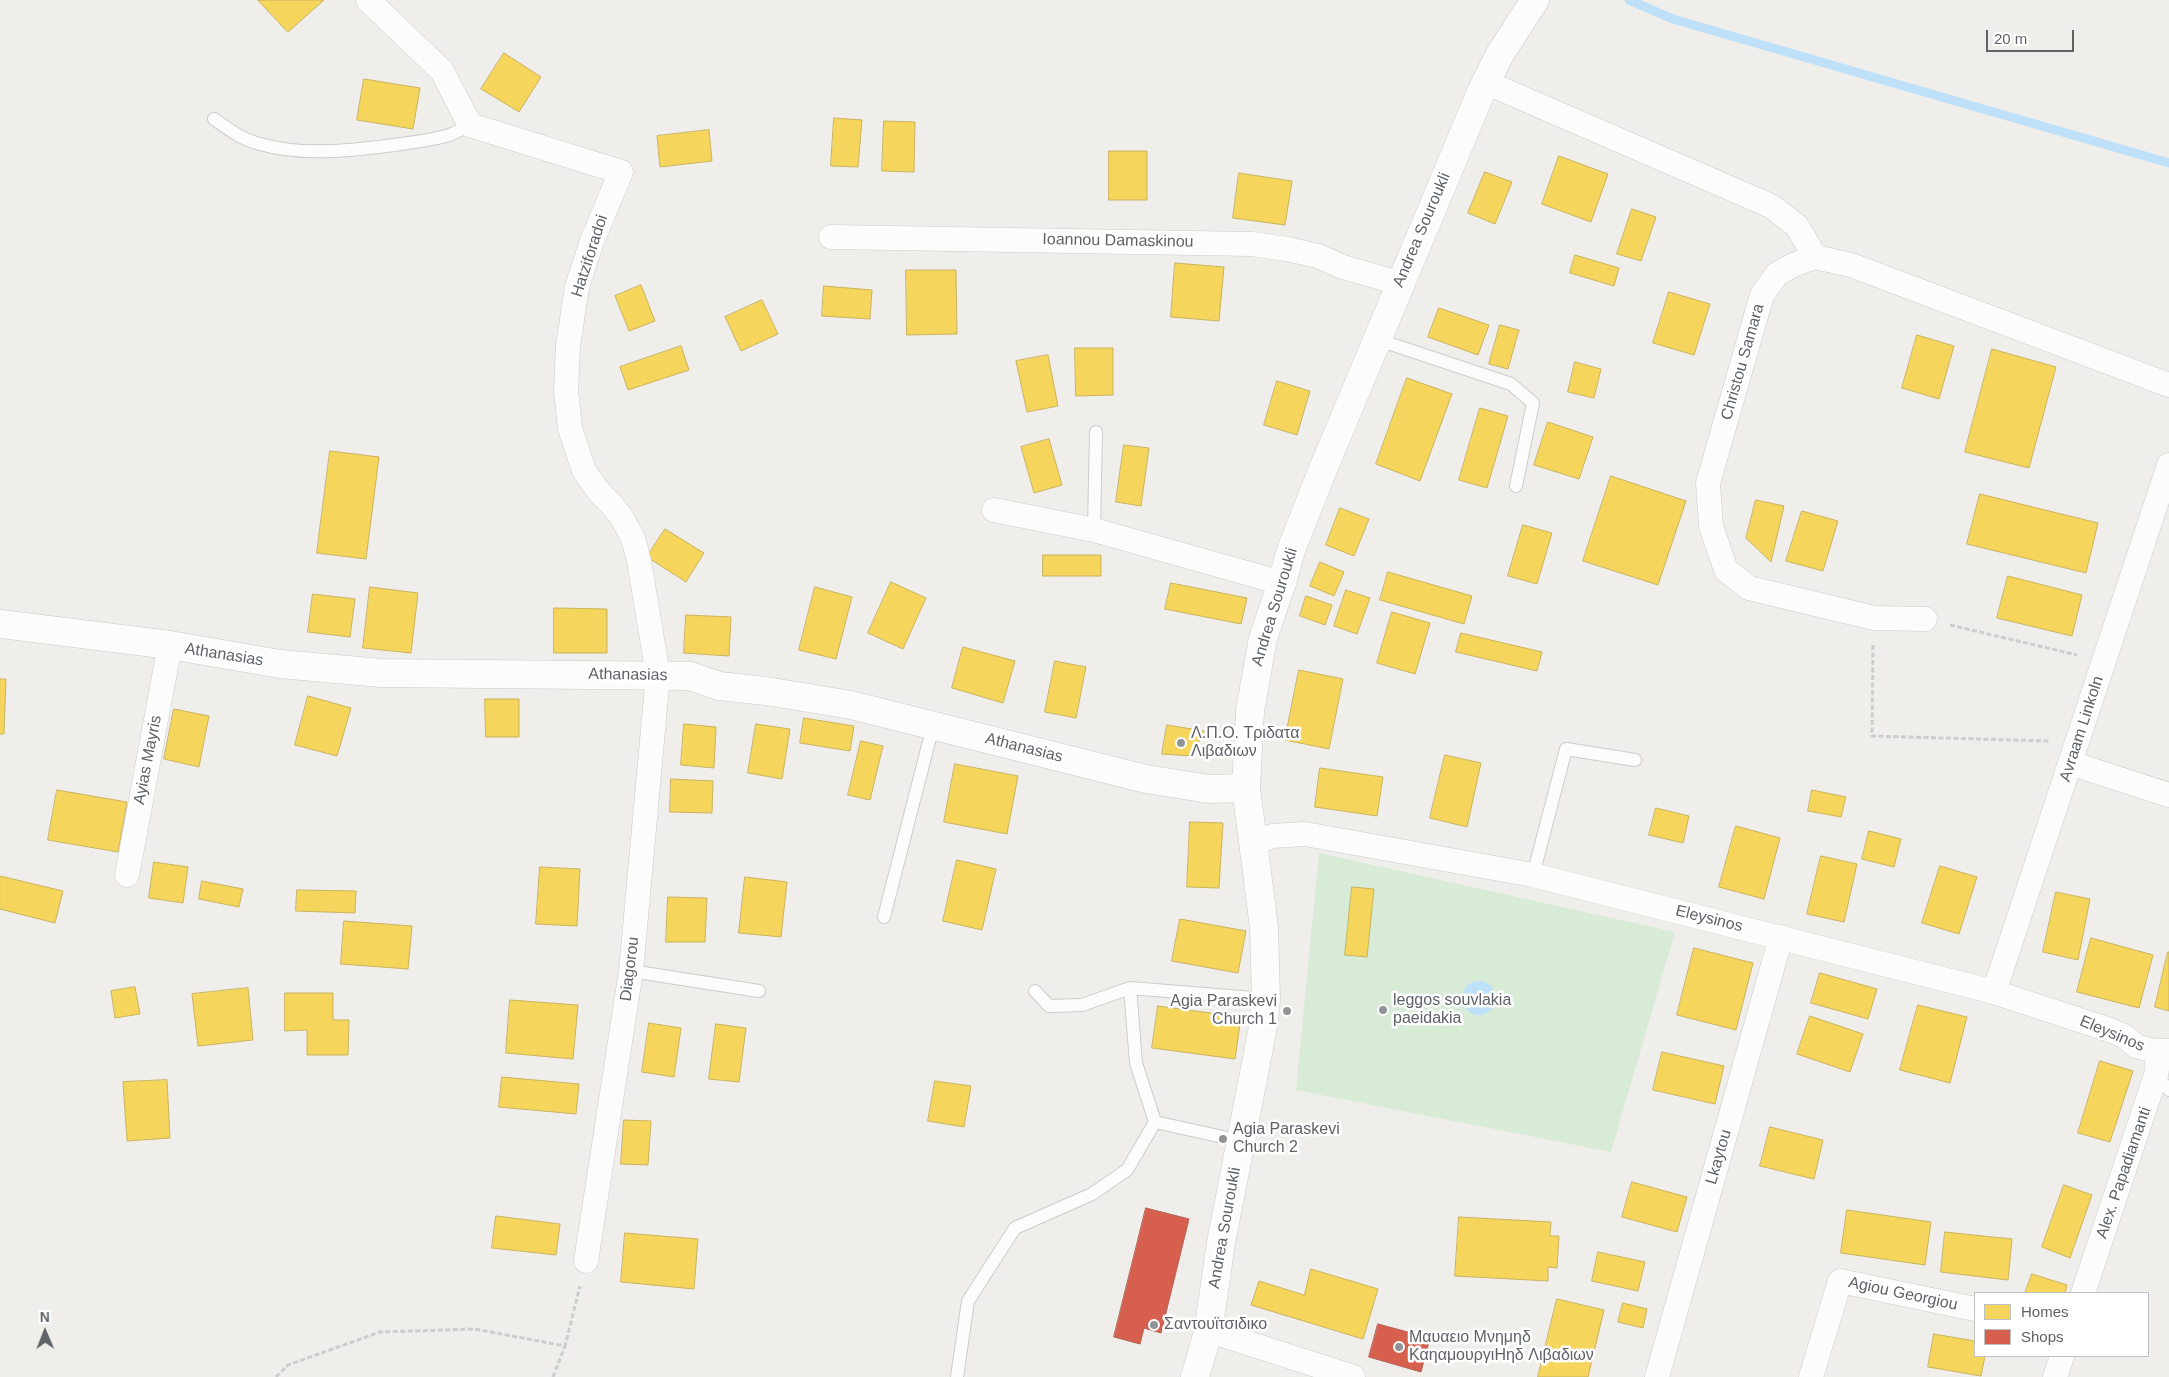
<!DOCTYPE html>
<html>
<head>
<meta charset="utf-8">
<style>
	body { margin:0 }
	#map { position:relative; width:2169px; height:1377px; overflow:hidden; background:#efeeea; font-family:Arial,sans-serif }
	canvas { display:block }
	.legend { position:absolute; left:1974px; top:1292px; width:175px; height:65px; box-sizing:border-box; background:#fff; border:1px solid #bfc1c3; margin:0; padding:6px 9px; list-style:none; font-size:15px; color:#5f6368 }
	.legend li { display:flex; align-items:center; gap:10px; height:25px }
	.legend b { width:25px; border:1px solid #bfc1c3 }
	.north { position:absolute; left:20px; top:1307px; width:50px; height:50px; -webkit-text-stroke:4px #fff; paint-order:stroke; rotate:359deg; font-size:14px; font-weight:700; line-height:20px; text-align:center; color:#5f6368 }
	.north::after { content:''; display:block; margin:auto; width:18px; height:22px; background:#5f6368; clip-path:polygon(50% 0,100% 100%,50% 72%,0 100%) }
	.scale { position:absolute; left:1986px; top:30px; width:88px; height:22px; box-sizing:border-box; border:2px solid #5f6368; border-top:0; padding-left:6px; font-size:15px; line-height:18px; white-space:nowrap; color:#5f6368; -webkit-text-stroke:4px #fff; paint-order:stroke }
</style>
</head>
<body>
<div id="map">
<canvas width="2169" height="1377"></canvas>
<ul class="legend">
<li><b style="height:14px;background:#f6d55c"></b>Homes</li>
<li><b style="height:14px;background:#d6604d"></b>Shops</li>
</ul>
<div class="north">N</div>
<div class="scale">20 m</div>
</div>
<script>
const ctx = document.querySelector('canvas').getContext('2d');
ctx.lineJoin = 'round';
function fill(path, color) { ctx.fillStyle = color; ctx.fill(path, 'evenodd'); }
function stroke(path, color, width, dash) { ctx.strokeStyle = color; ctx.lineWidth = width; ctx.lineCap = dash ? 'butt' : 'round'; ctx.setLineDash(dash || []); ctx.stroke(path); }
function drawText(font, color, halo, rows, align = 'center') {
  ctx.font = font + ' Arial,sans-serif'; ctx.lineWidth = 5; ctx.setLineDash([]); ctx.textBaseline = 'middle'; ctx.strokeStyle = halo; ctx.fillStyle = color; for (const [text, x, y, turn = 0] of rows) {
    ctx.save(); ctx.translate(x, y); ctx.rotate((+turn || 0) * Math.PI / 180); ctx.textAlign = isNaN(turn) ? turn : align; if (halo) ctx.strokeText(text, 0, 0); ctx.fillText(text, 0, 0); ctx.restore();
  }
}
const green = new Path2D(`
	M1319,853l356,79 -64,220 -315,-62z`);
const water = new Path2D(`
	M1462 998a17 17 0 1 1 34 0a17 17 0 1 1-34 0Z`);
const homes = new Path2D(`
	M258,0h66l-36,32z
	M504,53l37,24 -22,35 -38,-23z
	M364,79l56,9 -7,41 -56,-9z
	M834,118l28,2 -4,47 -27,-1z
	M884,121l31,1 -1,50 -32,-1z
	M709,130l3,31 -52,6 -3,-31z
	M1109,151h38v49h-38z
	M1559,156l49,18 -17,48 -49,-18z
	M1485,172l27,10 -17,42 -27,-11z
	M1239,173l53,8 -7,44 -52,-7z
	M1632,209l24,8 -15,44 -24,-7z
	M1575,255l44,13 -5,18 -44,-13z
	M1175,263l49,4 -5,54 -48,-4z
	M906,270h50l1,64 -50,1z
	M641,285l14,36 -26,10 -14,-35z
	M824,286l48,4 -2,29 -48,-3z
	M1669,292l41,12 -16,51 -41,-12z
	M762,300l16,34 -37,17 -16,-34z
	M1439,308l50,17 -11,30 -50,-18z
	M1500,325l19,5 -11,39 -19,-5z
	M1917,335l37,11 -15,53 -37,-11z
	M681,346l8,24 -61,20 -8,-23z
	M1075,348h38v47l-37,1z
	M1992,349l64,18 -27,101 -64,-16z
	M1048,355l10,51 -31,6 -11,-51z
	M1575,362l26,7 -7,29 -26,-6z
	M1407,378l45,16 -32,87 -44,-17z
	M1277,381l33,10 -13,44 -33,-10z
	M1480,408l28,8 -21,72 -28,-8z
	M1548,422l45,15 -14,42 -45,-14z
	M1049,439l13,46 -28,8 -13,-46z
	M1124,445l25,3 -8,58 -25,-4z
	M330,451l49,6 -13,102 -49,-6z
	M1611,476l75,25 -28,84 -75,-24z
	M1980,494l118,29 -12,50 -119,-29z
	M1756,500l28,6 -13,56 -25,-24z
	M1340,508l29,11 -15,37 -28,-11z
	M1802,511l36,10 -15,50 -37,-10z
	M1523,525l29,8 -15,51 -29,-8z
	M665,529l39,24 -18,29 -39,-25z
	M1043,555h58v21h-58z
	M1320,562l24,10 -10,24 -24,-10z
	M1388,572l84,24 -8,28 -84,-24z
	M2008,576l74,19 -10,41 -75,-18z
	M891,582l35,16 -23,51 -35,-16z
	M1171,583l76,15 -6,26 -76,-15z
	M370,587l48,6 -7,60 -48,-5z
	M815,587l37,10 -16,62 -37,-9z
	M1346,590l24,8 -13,36 -23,-8z
	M313,594l42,5 -5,38 -42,-5z
	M1306,596l26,9 -7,20 -25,-9z
	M554,608l53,1v44h-53z
	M1392,612l38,11 -15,51 -38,-11z
	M686,615l45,2 -2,39 -45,-3z
	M1461,633l81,19 -5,19 -81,-19z
	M963,647l52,14 -12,42 -51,-15z
	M1055,661l31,6 -10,51 -31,-6z
	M1299,670l44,9 -14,70 -44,-9z
	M0,679h6l-2,55h-4z
	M308,696l43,12 -14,48 -42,-11z
	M485,699h34v38h-33z
	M174,709l35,7 -10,51 -35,-8z
	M804,718l50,8 -4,25 -50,-8z
	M684,724l32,3 -2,41 -33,-3z
	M756,724l34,5 -8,50 -34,-6z
	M1167,725l37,6 -12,25 -30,-2z
	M861,741l22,5 -13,54 -22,-5z
	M1445,755l36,8 -14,64 -37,-9z
	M955,764l63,12 -11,58 -63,-12z
	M1320,768l63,9 -6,39 -62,-9z
	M671,779l42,2 -1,32 -42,-1z
	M57,790l70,12 -9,50 -70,-12z
	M1812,790l34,7 -5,20 -33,-6z
	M1656,808l33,8 -6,27 -34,-8z
	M1190,822l33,1 -4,65 -32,-1z
	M1736,826l44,12 -16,61 -45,-12z
	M1869,831l32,8 -7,28 -32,-8z
	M1821,856l36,8 -13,58 -37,-8z
	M957,860l39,9 -14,61 -39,-9z
	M154,862l34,5 -5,36 -34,-5z
	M1940,866l37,11 -18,57 -37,-11z
	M540,867l40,2 -3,57 -41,-2z
	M0,876l63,15 -8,32 -55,-14z
	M745,877l42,5 -6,55 -42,-4z
	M202,881l41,8 -4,18 -40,-8z
	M1352,887l22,2 -7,68 -22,-2z
	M297,890l59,1 -1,22 -59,-2z
	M2056,892l34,7 -12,61 -35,-8z
	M668,897l39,1 -2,44h-39z
	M1180,919l66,12 -8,42 -66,-12z
	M344,921l68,5 -4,43 -67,-5z
	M2091,938l62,17 -14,53 -62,-16z
	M1694,948l59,15 -17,67 -59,-15z
	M2168,952h1v59l-14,-4z
	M1820,973l57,16 -9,30 -57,-16z
	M135,987l5,27 -25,4 -4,-27z
	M248,988l5,52 -55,6 -6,-52z
	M285,993h48v27h16l-1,35h-41v-25l-22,1z
	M510,1000l68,5 -5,54 -67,-6z
	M1918,1005l49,12 -17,66 -50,-13z
	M1158,1006l83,11 -6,42 -83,-11z
	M1810,1016l53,18 -13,38 -53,-18z
	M649,1023l32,5 -7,49 -32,-5z
	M716,1024l30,4 -7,54 -30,-3z
	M1662,1052l62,14 -9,38 -62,-14z
	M2100,1061l33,10 -23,71 -32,-9z
	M502,1077l77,7 -3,30 -77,-7z
	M167,1080l3,58 -43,3 -4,-59z
	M935,1081l36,5 -7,41 -36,-6z
	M624,1120l27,1 -3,44 -27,-1z
	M1770,1127l53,13 -9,39 -54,-13z
	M1632,1182l55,15 -10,35 -55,-15z
	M2064,1185l28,10 -22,63 -28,-11z
	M1847,1210l84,12 -6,43 -84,-12z
	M496,1216l64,8 -4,31 -64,-7z
	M1459,1217l92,5 -1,14h9l-2,32 -9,-1v14l-93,-5z
	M1945,1232l67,7 -4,41 -67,-8z
	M625,1233l73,6 -4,50 -73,-7z
	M1598,1252l47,10 -7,29 -46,-10z
	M1311,1269l67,20 -15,50 -112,-34 8,-24 45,14z
	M2032,1274l35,11 -2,8h-40z
	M1557,1299l47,11 -16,67h-50z
	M1623,1303l24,6 -4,19 -25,-6z
	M1934,1334l41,7v15h10l-4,20 -53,-9z`);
const shops = new Path2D(`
	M1146,1208l43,11 -28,114 -17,-5 -4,16 -26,-7z
	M1378,1324l52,14 -9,34 -52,-15z`);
const stream = new Path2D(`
	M1629,0l44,19 496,144`);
const path = new Path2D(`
	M1950,625l127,30
	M1873,645l-1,91 177,5
	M276,1377l12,-12 92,-33 95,-3 90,17 15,-60
	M553,1377l12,-31`);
const lane = new Path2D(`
	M214,119c14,10 29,21 46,25 45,13 95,6 141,0 15,-2 30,-4 45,-8 8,-2 16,-7 24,-11
	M1376,339l135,45 22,19 -17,83
	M1094,530l2,-98
	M1533,875l33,-126 69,11
	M884,917l49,-191
	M631,971l128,20
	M1035,991l14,15 33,-1 48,-17 136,11
	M2156,1075l13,15
	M1155,1122l86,19
	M957,1377l11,-76 47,-73 77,-34 35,-24 28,-48 -19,-59 -6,-75`);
const street = new Path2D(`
	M368,0l74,71 28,54 151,47 -29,69 -15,46 -9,59 -2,45 4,37 14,43 16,22 12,12 10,13 11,20 6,23 19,114 -27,296 -45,290
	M1485,82l286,124 26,20 18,31
	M831,237l421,7 35,5 31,7 25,11 56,16
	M994,510l100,20 188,53
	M1925,619l-51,-1 -125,-30 -23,-18 -15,-44 -3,-43 54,-188 15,-21 16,-9 22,-8 36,8 318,120
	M2070,763l99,32
	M1255,843l17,-7 33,-2 228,41 461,117 116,38 14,6 12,10 18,5h15
	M127,875l43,-230
	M1994,992l175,-527
	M2083,1293l73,-218 2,-12 -4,-12
	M1208,1332l15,3 130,42
	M1657,1377l124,-440
	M1811,1377l29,-96 135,28
	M2055,1377l7,-21`);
const secondary = new Path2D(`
	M0,624l170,21 110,19 101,9 309,3 29,10 47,5 85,14 295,74 63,10 37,-1
	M1195,1377l13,-45 13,-89 42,-216 3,-28 -2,-72 -18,-139 4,-77 13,-73 19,-55 9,-33 32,-81 159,-379 18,-36 35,-54`);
const markers = [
	[1181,743,5,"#919496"],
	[1383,1010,5,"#919496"],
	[1287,1011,5,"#919496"],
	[1223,1139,5,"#919496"],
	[1154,1325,5,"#919496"],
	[1399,1347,5,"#919496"]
];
const streetNames = [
	["Andrea Souroukli",1422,230,-67],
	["Ioannou Damaskinou",1118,241,1],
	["Hatziforadoi",590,256,-72],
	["Christou Samara",1743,362,-74],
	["Andrea Souroukli",1275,607,-73],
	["Athanasias",224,655,9],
	["Athanasias",628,675,1],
	["Avraam Linkoln",2082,729,-72],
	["Athanasias",1024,748,14],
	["Ayias Mayris",148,760,-79],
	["Eleysinos",1709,919,14],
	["Diagorou",630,969,-83],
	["Eleysinos",2112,1034,23],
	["Lkaytou",1719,1157,-74],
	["Alex. Papadiamanti",2124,1173,-71],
	["Andrea Souroukli",1225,1228,-80],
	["Agiou Georgiou",1903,1294,12]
];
const poiNames = [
	["Λ.Π.Ο. Τριδατα",1191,734],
	["Λιβαδιων",1191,752],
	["leggos souvlakia",1393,1001],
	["paeidakia",1393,1019],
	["Agia Paraskevi",1277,1002,"right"],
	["Church 1",1277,1020,"right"],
	["Agia Paraskevi",1233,1130],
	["Church 2",1233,1148],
	["Σαντουϊτσιδικο",1164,1325],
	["Μαυαειο Μνημηδ",1409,1338],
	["ΚαηαμουργιΗηδ Λιβαδιων",1409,1356]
];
fill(green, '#d8ebd6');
fill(water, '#bfe0f9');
fill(homes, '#f6d55c');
stroke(homes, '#c9b360', 1);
fill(shops, '#d6604d');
stroke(shops, '#b26155', 1);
stroke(stream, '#bfe0f9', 9);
stroke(lane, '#cbcccc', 14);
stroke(street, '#cbcccc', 25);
stroke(secondary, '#cacacb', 29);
stroke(path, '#cacfcc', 3, [5, 2.5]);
stroke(lane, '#fdfcfc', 12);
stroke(street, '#fdfcfc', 24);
stroke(secondary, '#fdfcfc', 28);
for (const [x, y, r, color] of markers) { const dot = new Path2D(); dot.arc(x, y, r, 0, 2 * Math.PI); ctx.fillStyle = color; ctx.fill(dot); stroke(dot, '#fff', 2); }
drawText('16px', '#5f6368', '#fff', streetNames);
drawText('16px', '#5f6368', '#fff', poiNames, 'left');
</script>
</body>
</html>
